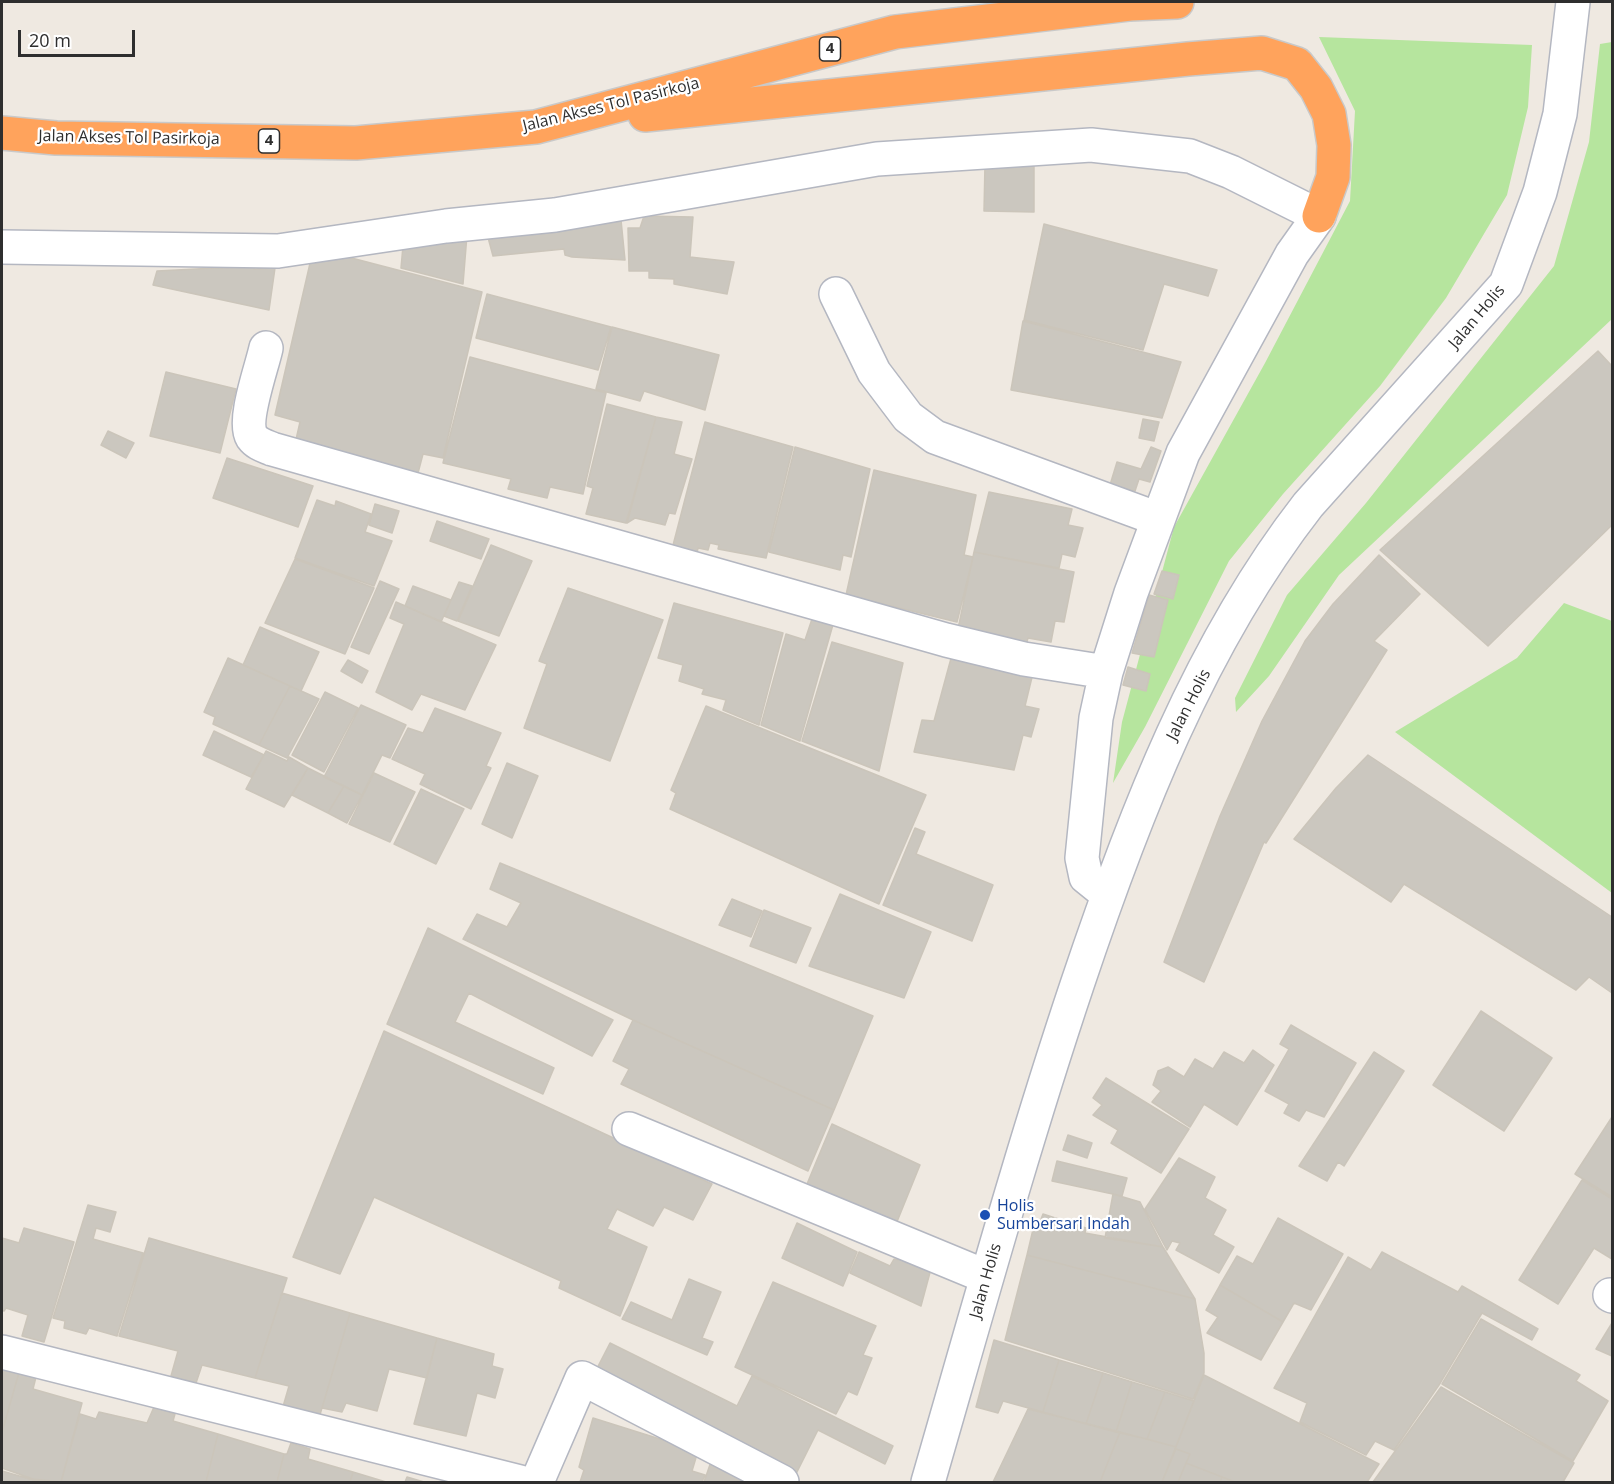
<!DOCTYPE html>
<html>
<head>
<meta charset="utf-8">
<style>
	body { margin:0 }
	#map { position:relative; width:1614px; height:1484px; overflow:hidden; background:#efe9e1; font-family:"Open Sans",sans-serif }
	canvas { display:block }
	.frame { position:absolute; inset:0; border:3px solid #2e2e2e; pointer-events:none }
	.scale { position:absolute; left:18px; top:30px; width:117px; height:27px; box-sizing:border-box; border:3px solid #2e2e2e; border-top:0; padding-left:8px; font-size:18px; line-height:21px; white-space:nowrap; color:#2e2e2e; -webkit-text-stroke:4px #fff; paint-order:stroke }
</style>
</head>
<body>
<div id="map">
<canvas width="1614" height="1484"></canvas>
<div class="frame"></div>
<div class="scale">20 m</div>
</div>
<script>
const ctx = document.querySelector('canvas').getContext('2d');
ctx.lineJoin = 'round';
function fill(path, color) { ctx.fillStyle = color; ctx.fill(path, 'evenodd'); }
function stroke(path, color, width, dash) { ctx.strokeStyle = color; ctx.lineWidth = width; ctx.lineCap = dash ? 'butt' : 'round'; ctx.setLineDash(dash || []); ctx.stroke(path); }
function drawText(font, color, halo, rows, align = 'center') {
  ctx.font = font + ' "Open Sans",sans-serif'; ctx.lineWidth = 4.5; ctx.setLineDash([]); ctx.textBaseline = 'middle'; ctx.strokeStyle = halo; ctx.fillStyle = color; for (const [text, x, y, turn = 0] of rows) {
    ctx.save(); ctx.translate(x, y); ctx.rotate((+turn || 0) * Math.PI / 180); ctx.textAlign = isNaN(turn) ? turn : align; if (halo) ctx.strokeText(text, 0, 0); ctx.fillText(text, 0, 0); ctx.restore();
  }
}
const green = new Path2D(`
	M1319,37l213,8 -4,62 -21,88 -61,103 -66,88 -97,108 -54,67 -84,166 -32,56 9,-61 52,-195 91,-164 85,-162 5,-90z
	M1612,42v277l-273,256 -70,101 -33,36 -1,-14 52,-103 79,-92 188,-237 35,-124 11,-98z
	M1564,603l48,18v272l-217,-161 122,-74z`);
const building = new Path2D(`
	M985,164l49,1v47l-50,-1z
	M620,210l5,50 -53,-3 -7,-2 -1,-6 -71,7 -7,-26z
	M644,216l49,1 -3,40 44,5 -7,32 -53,-10v-5l-25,-1v-7h-20l-1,-43h12z
	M1044,224l173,46 -9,26 -44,-12 -21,66 -119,-30z
	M467,235l-4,49 -62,-16 2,-22z
	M340,255l142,37 -39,166 -20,-4 -5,19 -123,-29 5,-22 -25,-7 36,-156z
	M254,266v3l21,-1 -6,42 -116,-25 4,-14z
	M487,294l124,33 -13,43 -122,-32z
	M1023,321l158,41 -19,56 -151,-28z
	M612,327l107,28 -14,55 -61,-19 -4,10 -44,-12z
	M1598,351l14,15v159l-124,121 -108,-96z
	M470,357l136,36 -23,101 -33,-7 -3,11 -39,-9 3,-10 -68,-16z
	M166,372l70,17 -16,64 -70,-17z
	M607,404l49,13 -30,106 -40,-9 7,-26 -6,-2z
	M656,417l26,5 -8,32 18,5 -17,55 -6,-1 -4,12 -30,-7 -8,5z
	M1143,419l16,3 -5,19 -15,-3z
	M705,422l88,25 -27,111 -48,-9 1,-4 -9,-2 -2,7 -10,-2 -2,10 -25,-5z
	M108,431l26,12 -8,15 -25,-13z
	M795,447l75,22 -19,88 -8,-2 -3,15 -71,-18z
	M1151,447l10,4 -11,31 -11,-3 -4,12 -25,-6 7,-23 24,7z
	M227,458l86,28 -15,41 -85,-29z
	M874,470l102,25 -12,60 9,2 -16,65 -111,-27z
	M989,492l83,17 -4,16 15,3 -8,29 -13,-3 -3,14 -85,-16z
	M317,500l18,6 1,-5 35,13 -6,18 27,9 -18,45 -79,-28z
	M375,504l24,7 -7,22 -23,-8z
	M437,521l52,18 -8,20 -51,-18z
	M491,545l41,16 -33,75 -41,-15z
	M974,552l100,20 -10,50 -9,-1 -4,21 -23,-4 -2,7 -68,-16z
	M1379,555l41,39 -46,47 13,9 -121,193 -2,-1 -60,140 -40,-20 56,-146 42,-95 43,-80 28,-37z
	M295,559l79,29 -29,66 -80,-31z
	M1162,571l17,4 -6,24 -19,-5z
	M380,581l19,8 -30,65 -18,-7z
	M459,582l13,4 -15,35 -13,-5z
	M413,586l38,14 -10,22 -36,-16z
	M568,588l95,32 -53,141 -86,-33 23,-64 -8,-3z
	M1149,595l19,5 -14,57 -22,-4z
	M396,602l100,43 -31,65 -44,-16 -9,16 -36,-18 28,-68 -14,-6z
	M674,603l109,30 -24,92 -36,-15 3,-10 -24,-6 2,-5 -25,-8 4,-16 -25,-7z
	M813,616l21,5 -34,120 -39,-16 25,-91 19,6z
	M260,627l59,25 -18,39 -58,-26z
	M832,642l71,21 -24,108 -77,-30z
	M953,651l81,18 -9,37 14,3 -8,28 -8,-2 -9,35 -100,-18 8,-32 12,1z
	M228,658l62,28 -31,59 -46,-21 2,-7 -11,-5z
	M348,660l20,11 -6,12 -21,-12z
	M1128,667l22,7 -4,17 -23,-6z
	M290,686l29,13 -32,59 -28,-13z
	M325,692l33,16 -34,64 -32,-17z
	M361,705l45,20 -16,33 -8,-3 -20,40 -38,-18z
	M706,706l220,89 -47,109 -209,-95 6,-16 -5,-3z
	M435,708l66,25 -15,33 5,2 -20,41 -51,-25 5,-10 -33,-15 16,-31 15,5z
	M214,731l50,24 -13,22 -48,-22z
	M266,751l21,10 2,-4 19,11 -24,39 -38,-18z
	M1368,755l244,162v76l-23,-16 -13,13 -172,-106 -13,18 -97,-63 42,-51z
	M507,763l31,13 -26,62 -30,-14z
	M308,768l36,18 -16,27 -36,-18z
	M374,773l41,19 -25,50 -41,-18z
	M344,786l18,9 -15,28 -19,-10z
	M421,789l43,20 -28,55 -42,-20z
	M915,828l10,4 -9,22 77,31 -21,56 -89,-36z
	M500,863l373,153 -39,94 -201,-90 -170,-81 14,-25 30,13 14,-24 -31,-14z
	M840,894l91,38 -27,66 -95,-32z
	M732,899l30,12 -11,26 -32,-12z
	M764,910l47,18 -15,35 -46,-17z
	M428,928l185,92 -21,36 -123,-63 -14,29 99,46 -11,26 -156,-70z
	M1481,1011l71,47 -48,73 -71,-46z
	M633,1020l201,90 -26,61 -187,-87 8,-15 -16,-8z
	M1291,1025l65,38 -32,54 -18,-7 -7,11 -15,-8 5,-9 -24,-13 24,-42 -9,-5z
	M384,1031l328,153 -19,36 -29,-13 -11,19 -36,-17 -10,20 40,18 -27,69 -61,-28 2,-7 -187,-84 -34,77 -47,-17z
	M1253,1050l21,15 -37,60 -33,-21 -14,23 -38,-25 9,-11 -8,-6 5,-14 10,-4 16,10 11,-18 18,10 11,-17 20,11z
	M1374,1052l30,19 -60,95 -6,-4 -11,19 -28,-15z
	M1106,1078l83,51 -28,44 -50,-30 7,-13 -25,-15 9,-10 -9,-7z
	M1612,1117v80l-37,-23z
	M832,1124l88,41 -28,69 -90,-38z
	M1068,1135l24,8 -5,15 -24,-8z
	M1179,1158l36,19 -10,21 21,12 -13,25 21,12 -15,26 -43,-23 4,-7 -8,-2 -5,9 -22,-41z
	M1057,1161l70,17 -5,18 -70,-15z
	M1582,1180l30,19v60l-18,-11 -36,56 -39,-24z
	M1113,1194l27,8 23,45 -58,-9z
	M88,1205l28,7 -6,20 -14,-4 -3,11 50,14 -26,83 -28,-8 -3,6 -22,-6 1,-7 -12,-3z
	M1043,1214l43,14 -1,5 78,14 32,52 -168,-44 8,-34 5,1z
	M1278,1218l65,36 -32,56 -17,-7 -11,19 -63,-37 17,-29 16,8z
	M797,1223l60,29 -14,34 -61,-28z
	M24,1228l50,14 -30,100 -22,-6 6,-21 -22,-7 -2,3 -2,-1v-72l17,5z
	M149,1238l138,40 -32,100 -53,-13 -6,18 -25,-7 7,-25 -59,-15z
	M859,1252l31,14 4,-7 38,6 -11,41 -71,-33z
	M1382,1252l76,40 4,-6 76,43 -6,11 -50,-27 -43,72 -45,65 -19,-9 -9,14 -66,-33 7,-19 -33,-15 74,-131 23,13z
	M1027,1255l168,44 9,54v20l-11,26 -188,-59z
	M689,1279l32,13 -19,46 11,4 -6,13 -85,-36 9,-17 41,18z
	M773,1282l103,44 -13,29 9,3 -15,37 -9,-4 -12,23 -101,-47z
	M1220,1285l63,37 -22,38 -54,-27 11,-16 -12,-7z
	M282,1293l68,20 -31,105 -37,-8 7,-24 -34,-8z
	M350,1313l87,25 -10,40 -38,-9 -12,42 -31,-8 -4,9 -20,-4z
	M1481,1319l99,56 -4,6 32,20 -35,60 -131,-77z
	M1612,1323v33l-16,-7z
	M437,1338l57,16 -2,12 11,3 -8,29 -18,-5 -11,43 -52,-12z
	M994,1340l65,20 -16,52 -40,-11 -5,12 -22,-6z
	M610,1343l127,63 15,-30 141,70 -8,18 -67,-34 -24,48 -202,-100z
	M1059,1360l44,13 -17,51 -43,-12z
	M2,1366l18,3 -18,63z
	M20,1369l17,4 -4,16 49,14 -21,79 -28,-3 -31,-11v-36z
	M1103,1373l29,9 -16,50 -30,-8z
	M1204,1375l175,89 -12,18h-132l-49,-19 4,-9 -14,-5 -14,33z
	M1132,1382l33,10 -18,47 -31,-7z
	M1441,1387l133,76 -11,19h-190z
	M1165,1392l29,9 -18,46 -29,-8z
	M154,1407l21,7 -2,7 45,13 -12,48h-145l19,-68 16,5 3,-7 48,11z
	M1028,1409l92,23 -20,50h-107z
	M593,1418l105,33 -6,20 13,4 -3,7h-122l4,-12 -5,-3z
	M1120,1432l56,15 -14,35h-62z
	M218,1434l66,20 -7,28h-71z
	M291,1443l19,6 -2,10 45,13 -3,10h-73l7,-28h3z
	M1176,1449l14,5 -12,28h-16z
	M715,1450l63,32h-74z
	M1186,1463l36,14 -2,5h-42z
	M2,1471l38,11h-38z
	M353,1472l33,10h-36z
	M407,1477l17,5h-19z
	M1222,1477l13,5h-15z`);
const minor = new Path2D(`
	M2,247l276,4 168,-25 109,-11 322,-56 214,-14 99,11 41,16 88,44 -27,38 -109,199 -52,140 -25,79 -10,46 -14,140 4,19 21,17
	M836,294l38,78 34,45 27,20 223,82
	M266,348c-4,19 -24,73 -14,89 5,7 13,9 20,12l674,191 78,19 82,13
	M629,1129l358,148
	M1610,1295l2,1
	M2,1352l518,130
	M537,1482l45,-104 200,104
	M928,1482c48,-166 94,-333 149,-497 56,-167 122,-340 231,-480l198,-221 34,-92 20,-78 13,-112`);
const highway = new Path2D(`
	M645,115l543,-56 74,-6 35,11 19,24 13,26 5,31 -1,32 -14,39
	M2,133l54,5 300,5 180,-16 359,-95 235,-28 47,-2`);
const markers = [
	[985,1215,6,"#1a4fb4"]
];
const shields = [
	[830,49,21],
	[269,141,21]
];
const shieldNames = [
	["4",830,49],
	["4",269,141]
];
const streetNames = [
	["Jalan Akses Tol Pasirkoja",611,105,-14],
	["Jalan Akses Tol Pasirkoja",129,138,1],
	["Jalan Holis",1477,317,-50],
	["Jalan Holis",1189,705,-63],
	["Jalan Holis",986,1281,-74]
];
const transitNames = [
	["Holis",997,1206],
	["Sumbersari Indah",997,1224]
];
fill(green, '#b6e59e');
fill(building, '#cbc7bf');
stroke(building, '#cbc5ba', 1.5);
stroke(minor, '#b4b7c1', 36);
stroke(highway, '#c9c9c9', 36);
stroke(minor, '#fff', 33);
stroke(highway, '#ffa35c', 33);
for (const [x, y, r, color] of markers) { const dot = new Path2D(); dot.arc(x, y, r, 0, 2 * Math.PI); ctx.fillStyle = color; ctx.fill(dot); stroke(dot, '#fff', 2); }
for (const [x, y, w] of shields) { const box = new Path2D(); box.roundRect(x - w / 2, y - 12, w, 24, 4.5); ctx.fillStyle = '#fff'; ctx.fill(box); stroke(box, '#2e2e2e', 1.5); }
drawText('bold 15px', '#2e2e2e', null, shieldNames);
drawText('16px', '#2e2e2e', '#fff', streetNames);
drawText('16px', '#164399', '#fff', transitNames, 'left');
</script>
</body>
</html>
